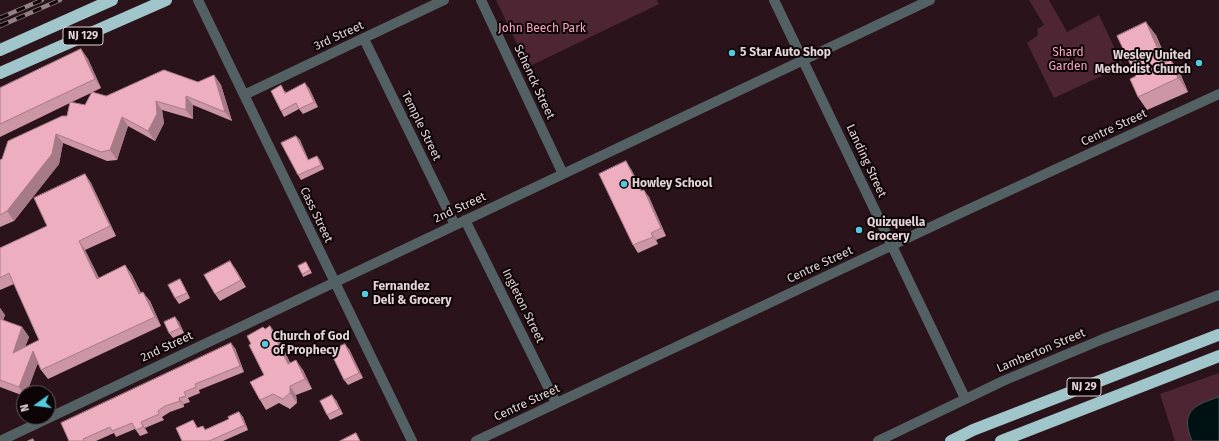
<!DOCTYPE html>
<html>
<head>
<meta charset="utf-8">
<style>
	body { margin:0 }
	#map { position:relative; width:1219px; height:441px; overflow:hidden; background:#2a131a; font-family:"Fira Sans",sans-serif }
	canvas { display:block }
	.north { position:absolute; left:16px; top:385px; width:40px; height:40px; box-sizing:border-box; background:#0c0406; border:1px solid #62575a; border-radius:50%; rotate:256deg; font-size:11px; font-weight:700; line-height:16px; text-align:center; color:#e4d3d7 }
	.north::after { content:''; display:block; margin:auto; width:14px; height:18px; background:#54cadd; clip-path:polygon(50% 0,100% 100%,50% 72%,0 100%) }
</style>
</head>
<body>
<div id="map">
<canvas width="1219" height="441"></canvas>
<div class="north">N</div>
</div>
<script>
const ctx = document.querySelector('canvas').getContext('2d');
ctx.lineJoin = 'round';
function fill(path, color) { ctx.fillStyle = color; ctx.fill(path, 'evenodd'); }
function stroke(path, color, width, dash) { ctx.strokeStyle = color; ctx.lineWidth = width; ctx.lineCap = dash ? 'butt' : 'round'; ctx.setLineDash(dash || []); ctx.stroke(path); }
function drawText(font, color, halo, rows, align = 'center') {
  ctx.font = font + ' "Fira Sans",sans-serif'; ctx.lineWidth = 4; ctx.setLineDash([]); ctx.textBaseline = 'middle'; ctx.strokeStyle = halo; ctx.fillStyle = color; for (const [text, x, y, turn = 0] of rows) {
    ctx.save(); ctx.translate(x, y); ctx.rotate((+turn || 0) * Math.PI / 180); ctx.textAlign = isNaN(turn) ? turn : align; if (halo) ctx.strokeText(text, 0, 0); ctx.fillText(text, 0, 0); ctx.restore();
  }
}
const green = new Path2D(`
	M496,0h161l2,4 -131,63z
	M1029,0h20l18,32 32,-17 24,51 -69,32 -27,-55 11,-8 -1,-6 7,-4z
	M1219,373v68h-44l-15,-47z`);
const water = new Path2D(`
	M1219,397v44h-27c-12,-29 1,-36 27,-44z`);
const minor = new Path2D(`
	M198,0l214,441
	M481,0l82,174
	M774,0l191,398
	M364,39l91,186
	M244,95l200,-95
	M465,220l91,183
	M0,441l930,-441
	M476,441l491,-231 252,-116
	M878,441l125,-60 100,-42 116,-44`);
const highway = new Path2D(`
	M0,50l112,-50
	M0,73l166,-73
	M951,441l22,-11 245,-95
	M1001,441l218,-85`);
const rail = new Path2D(`
	M0,18l42,-18
	M0,26l60,-26`);
const wall = new Path2D(`
	M1156,35l11,26 13,12 8,19 -41,18 -9,-13 -2,-21z
	M81,49l7,10 13,29 -8,4 13,4 92,-14 16,-7 7,10 11,36 -39,-16v14l-31,-9 2,13 -9,18 -27,-15 -11,34 -10,1 -44,-18 -4,21 -45,57 -14,6v-67l67,-44 3,-13 -70,34v-49zM91,93l-6,12 -13,-3z
	M309,88l9,19 -15,7 -4,-5 -15,8 -3,-6 4,-21 1,3z
	M296,136l4,4 8,20 9,-4 3,4 4,9 -23,11 -3,-5z
	M631,169l11,22 7,6 17,39 -10,4 2,4 -20,9 -5,-8z
	M85,174l6,9 25,53 -31,14 14,28 26,-13 7,10 9,18 9,8 11,25 -113,53 -7,-9 -3,-7 -14,30v3l-24,-9v-79l5,7 -2,5 19,7 7,10 -4,10 14,-7 -25,-56 -14,6v-42l47,-22z
	M306,262l6,11 -9,4 -1,-3z
	M235,268l11,19 -26,14 -5,-7z
	M180,279l3,5 7,14 -11,6 -4,-6z
	M175,317l4,5 5,11 -11,5 -4,-5z
	M270,326l7,9 13,28 13,7 9,19 -16,6 1,8 -7,6 -11,-6 -13,7 -6,-10 4,-25 -13,-31 14,-15z
	M235,348l9,24 -45,18 1,3 -12,5 2,4 -6,2v3l-14,5 -8,5 2,3 -19,8 3,5 -8,3 -5,-7 -19,8 -2,-4 -18,8h-27z
	M349,349l14,29 -15,7 -4,-5z
	M336,400l7,14 -13,6 -3,-5z
	M239,412l4,5 5,13 -25,11h-41l11,-21 5,8 8,1 23,-10z`);
const shadedWall = new Path2D(`
	M1146,22l10,13 17,41 -9,-13z
	M81,49l7,10 13,29 -6,-9z
	M1171,60l9,13 8,19 -10,-14z
	M214,75l7,10 11,36 -7,-9z
	M305,83l4,5 9,19 -4,-5z
	M186,96l7,9v14l-7,-9z
	M156,101l6,9 2,13 -9,18 -7,-10z
	M122,117l6,9 -11,34 -7,-10z
	M56,134l7,9 -4,21 -45,57 -7,-10z
	M296,136l4,4 11,25 -3,-5z
	M317,156l3,4 4,9 -3,-4z
	M626,161l5,8 15,30 -5,-8z
	M85,174l6,9 25,53 -6,-10z
	M644,190l5,7 17,39 -5,-8z
	M651,233l5,7 2,4 -5,-7z
	M79,241l6,9 19,38 -7,-9z
	M230,261l5,7 11,19 -5,-7z
	M125,265l7,10 14,28 -7,-9z
	M180,279l3,5 7,14 -3,-5z
	M143,292l7,9 11,25 -6,-9z
	M0,308l5,7 -4,11 -1,-1z
	M175,317l4,5 5,11 -4,-5z
	M270,326l7,9 18,38 -7,-9z
	M22,327l7,10 -10,25 -6,-9z
	M231,343l4,5 9,24 -4,-6z
	M345,344l4,5 14,29 -4,-5z
	M33,351l6,9 -12,33h-3v2l-5,-8z
	M296,360l7,10 9,19 -7,-10z
	M290,386l6,9 1,8 -7,-10z
	M332,395l4,5 7,14 -4,-5z
	M179,398l5,6v3l-4,-6z
	M239,412l4,5 5,13 -3,-5z
	M141,422l4,6 3,5 -5,-6z`);
const building = new Path2D(`
	M1146,22l18,41 7,-3 7,18 -40,19 -8,-18 6,-3 -19,-40z
	M81,49l14,30 -95,45v-36z
	M164,70l34,12 16,-7 11,37 -39,-16v14l-30,-9 1,13 -9,17 -26,-14 -12,33 -9,2 -45,-18 -4,20 -45,57 -7,4v-55l2,-1 6,-18 54,-25h5l3,-14 15,3 7,-13 14,4z
	M305,83l9,19 -15,7 -3,-6 -15,8 -10,-20 10,-6 4,8z
	M296,136l12,24 9,-4 4,9 -23,10 -17,-32z
	M626,161l15,30 3,-1 17,38 -10,5 2,4 -20,8 -34,-71z
	M85,174l25,52 -31,15 18,38 28,-14 14,29 4,-2 12,25 -114,53 -8,-19 -14,36 -19,-7v-61l22,8 -9,26 26,-13 -30,-67 -9,5v-30l47,-22 -13,-28z
	M230,261l11,19 -26,14 -11,-19z
	M306,262l4,8 -8,4 -4,-8z
	M180,279l7,14 -12,5 -7,-13z
	M175,317l5,11 -11,5 -5,-11z
	M270,326l18,38 8,-4 9,19 -15,7v7l-7,6 -10,-5 -13,6 -10,-18 14,-7 -15,-30 2,-1 -4,-8 16,-9 2,2z
	M231,343l9,23 -45,18 1,3 -12,5 2,4 -7,2 1,3 -15,5 -7,5 1,3 -18,8 2,5 -7,3 -4,-7 -20,8 -2,-4 -27,12 1,2h-15l-8,-18z
	M345,344l14,29 -15,7 -14,-29z
	M332,395l7,14 -12,6 -7,-14z
	M239,412l6,13 -36,16h-27l-6,-13 17,-8 4,8 6,-2 2,4 24,-11 -1,-2z
	M356,433l4,8h-20z
	M33,439l1,2h-6z`);
const markers = [
	[732,53,4,"#54cadd"],
	[1199,63,4,"#54cadd"],
	[624,184,4,"#54cadd"],
	[859,230,4,"#54cadd"],
	[365,294,4,"#54cadd"],
	[265,344,4,"#54cadd"]
];
const shields = [
	[83,36,40],
	[1084,387,34]
];
const shieldNames = [
	["NJ 129",83,36],
	["NJ 29",1084,387]
];
const parkNames = [
	["John Beech Park",542,29],
	["Shard",1068,53],
	["Garden",1068,67]
];
const streetNames = [
	["3rd Street",339,36,-25],
	["Schenck Street",534,82,65],
	["Temple Street",421,126,64],
	["Centre Street",1114,128,-25],
	["Landing Street",866,161,65],
	["2nd Street",460,208,-25],
	["Cass Street",316,215,64],
	["Centre Street",820,265,-25],
	["Ingleton Street",523,306,64],
	["2nd Street",167,347,-25],
	["Lamberton Street",1041,351,-23],
	["Centre Street",527,403,-25]
];
const poiNames = [
	["5 Star Auto Shop",740,53],
	["Wesley United",1191,56,"right"],
	["Methodist Church",1191,70,"right"],
	["Howley School",632,184],
	["Quizquella",867,223],
	["Grocery",867,237],
	["Fernandez",373,287],
	["Deli & Grocery",373,301],
	["Church of God",273,337],
	["of Prophecy",273,351]
];
fill(green, '#4e2633');
fill(water, '#001114');
stroke(water, '#444b4e', 1);
stroke(minor, '#536164', 10);
stroke(highway, '#a0c5cb', 12);
stroke(rail, '#938085', 4.5);
stroke(rail, '#0c0406', 3, [9]);
fill(wall, '#cc96a5');
fill(shadedWall, '#a67a86');
fill(building, '#edaec0');
stroke(building, '#a67a86', 1);
for (const [x, y, r, color] of markers) { const dot = new Path2D(); dot.arc(x, y, r, 0, 2 * Math.PI); ctx.fillStyle = color; ctx.fill(dot); stroke(dot, '#0c0406', 1.5); }
for (const [x, y, w] of shields) { const box = new Path2D(); box.roundRect(x - w / 2, y - 9, w, 18, 3); ctx.fillStyle = '#0c0406'; ctx.fill(box); stroke(box, '#e4d3d7', 1); }
drawText('bold 11px', '#e4d3d7', null, shieldNames);
drawText('12px', '#fda5bf', '#0c0406', parkNames);
drawText('12px', '#e4d3d7', '#0c0406', streetNames);
drawText('bold 12px', '#e4d3d7', '#0c0406', poiNames, 'left');
</script>
</body>
</html>
